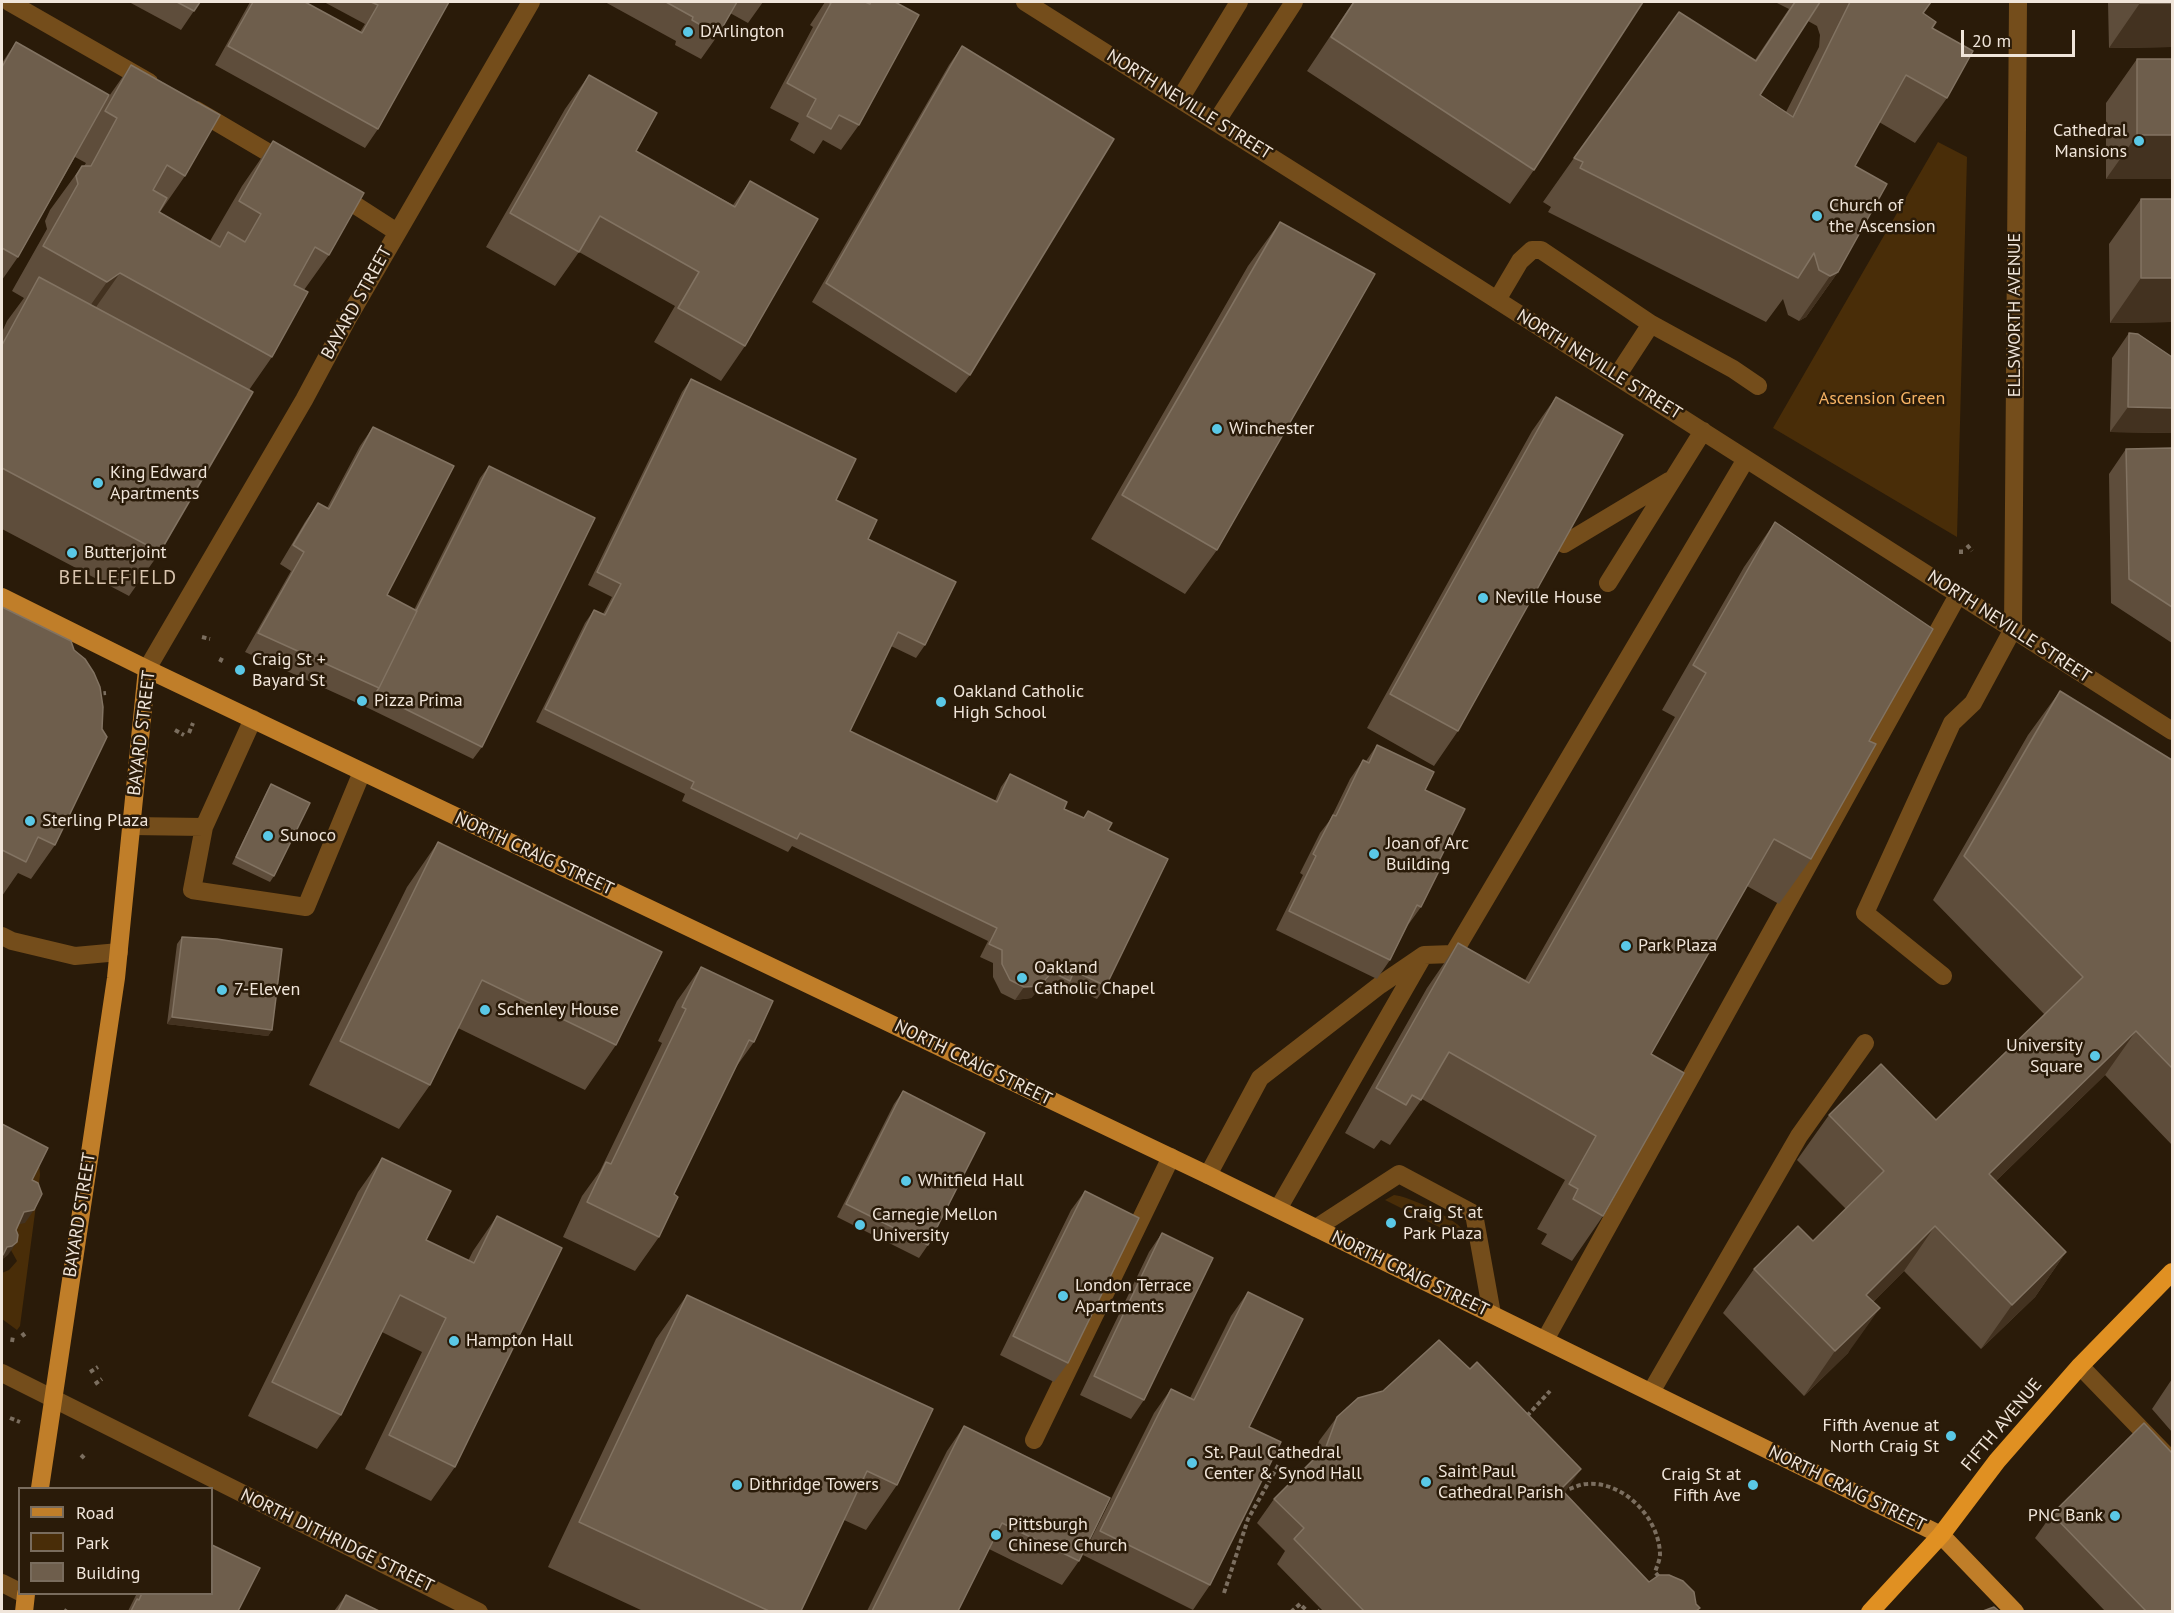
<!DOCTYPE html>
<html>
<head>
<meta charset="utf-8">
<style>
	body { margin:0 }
	#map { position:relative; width:2174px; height:1613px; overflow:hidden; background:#2a1b09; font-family:"PT Sans",sans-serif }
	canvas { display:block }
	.frame { position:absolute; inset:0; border:3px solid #f0e5da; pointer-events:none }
	.legend { position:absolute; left:18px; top:1487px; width:195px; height:108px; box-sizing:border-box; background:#2a1b09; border:2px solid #796c5d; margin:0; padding:8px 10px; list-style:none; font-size:18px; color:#f0e5da }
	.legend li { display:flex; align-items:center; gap:12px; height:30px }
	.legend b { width:30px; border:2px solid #796c5d }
	.scale { position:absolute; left:1961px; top:30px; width:114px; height:27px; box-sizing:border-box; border:3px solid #f0e5da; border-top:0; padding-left:8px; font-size:18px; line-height:21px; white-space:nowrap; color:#f0e5da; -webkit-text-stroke:4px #2a1b09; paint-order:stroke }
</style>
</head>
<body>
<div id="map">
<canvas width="2174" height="1613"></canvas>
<div class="frame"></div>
<ul class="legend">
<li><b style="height:8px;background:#c07e29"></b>Road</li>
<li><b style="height:16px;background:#492d08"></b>Park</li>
<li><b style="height:16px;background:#6e5e4c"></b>Building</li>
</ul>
<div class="scale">20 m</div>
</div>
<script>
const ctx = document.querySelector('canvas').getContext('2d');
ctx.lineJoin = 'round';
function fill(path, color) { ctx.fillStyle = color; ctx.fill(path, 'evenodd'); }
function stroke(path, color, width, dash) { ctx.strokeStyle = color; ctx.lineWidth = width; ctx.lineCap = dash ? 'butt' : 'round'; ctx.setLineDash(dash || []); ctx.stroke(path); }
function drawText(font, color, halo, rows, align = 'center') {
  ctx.font = font + ' "PT Sans",sans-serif'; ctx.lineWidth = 5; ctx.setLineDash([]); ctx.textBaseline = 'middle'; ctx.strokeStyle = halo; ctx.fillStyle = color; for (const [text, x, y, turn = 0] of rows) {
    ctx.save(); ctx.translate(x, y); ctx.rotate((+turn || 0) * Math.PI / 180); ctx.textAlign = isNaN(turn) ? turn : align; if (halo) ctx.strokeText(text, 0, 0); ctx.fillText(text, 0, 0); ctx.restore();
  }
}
const green = new Path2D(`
	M1938,142l29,15 -10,380 -184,-109z
	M39,1161l1,14 -20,151 -3,4 -15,-11v-46l7,-3 8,-9 -10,-18 16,-50z
	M1394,1195c14,1 61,23 69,35 2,4 1,5 0,9l-78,-39z`);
const path = new Path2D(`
	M1967,545l5,6
	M1961,554v-7
	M202,637l8,2
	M220,662l3,-6
	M96,694l10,-1
	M175,730l9,5
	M189,733l4,-10
	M22,1333l3,4
	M12,1342l1,-6
	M90,1372l8,-5
	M95,1384l7,-5
	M1527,1416l23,-25
	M10,1418l10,4
	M81,1455l5,5
	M1564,1484l5,5c6,-2 12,-5 18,-5 37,-3 72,34 73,70 0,6 -3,12 -5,18l5,6
	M1224,1593l24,-74 31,-55
	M64,1610l3,2
	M1291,1612l9,-8 8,8
	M1319,1612l1,-2`);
const minor = new Path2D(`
	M9,2l140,80
	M1025,2l447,282 700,447
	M1180,99l59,-97
	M196,110l90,53
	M1216,122l78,-120
	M338,194l59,38
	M1497,300l23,-39 12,-11h9l110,74 -34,52
	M1651,324l82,45 25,17
	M1564,544l105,-63
	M1608,583l95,-152
	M147,669l157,-269 44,-82 183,-316
	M253,719l-49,108 -12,63 114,17 56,-135
	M131,826l73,1
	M2,936l10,5 63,15 44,-4
	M1943,976l-78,-63 87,-190 21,-20 40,-74 5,-627
	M1208,1175l52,-97 120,-93 44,-30 29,-1 293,-495
	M1278,1209l144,-251
	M1316,1228l83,-54 75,40 18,100
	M1545,1340l413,-745
	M2080,1366l92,95
	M2,1373l477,239
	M1651,1392l148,-256 66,-93
	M1034,1440l137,-283
	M2,1583l18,9`);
const major = new Path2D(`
	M2,597l145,72 1061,506 733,360 74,77
	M40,1488l76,-510 31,-309
	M24,1612l2,-18`);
const highway = new Path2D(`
	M1870,1612l71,-77 56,-74 83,-95 92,-94`);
const wall = new Path2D(`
	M129,2h71l-19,28z
	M250,2h55l55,30 5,-8 -41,-22h125l-71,127 -13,19 -150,-83z
	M605,2h158l-15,21 -18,-10 -12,22 -17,24 -26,-14 1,-4z
	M825,2h40l3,1 2,-1h25l-36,123 -18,25 -18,-10 -9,14 -24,-14 9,-17 -29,-15 43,-81 -3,-2z
	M1353,2h290l-109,168 -24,34 -203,-133z
	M1775,2h156l-8,11 9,15 15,70 -32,45 -36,-21 -24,44 -17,106 -32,45 -7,4 -11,-6 -5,-16 -17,23 -218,-110 3,-5 -8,-5 31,-44 181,-98 34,-51zM1808,21l9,5 3,9 -1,12 -33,65 -26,-17z
	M2108,2h64v45l-63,1z
	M16,42l91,57 24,-34 54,111 -25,36 50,29 32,-55 31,-45 56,114 -25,35 -32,67 -23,33 -89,162 -31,44 -127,-67v-197l5,-11 17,-23 -12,-7 35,-62 -2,-8 5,-11 32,-44h2l2,-3 -11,-6 -57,100 -16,23v-217z
	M962,46l8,329 -14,18 -144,-91 137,-237z
	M2137,59l35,120h-66v-76z
	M589,75l47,76 97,54 17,-24 -5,165 -24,35 -67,-39 21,-36 -96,-54 -24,34 -69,-39 79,-138z
	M2141,199h31v123l-62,1 -1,-79z
	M1280,222l-63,328 -32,44 -94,-55 157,-273z
	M2129,333l43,100 -62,-1 2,-74z
	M691,379l145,121 32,39 57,106 -9,13 -25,-12 -41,85 145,70 6,-14 9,-13 54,35 19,9 5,-7 20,19 -2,156 -9,13 -30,-14 -6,9 -18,-9 -12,13 -16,2 -14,-7 -8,-16v-14l-13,-6 8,-16 -196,-95 -4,6 -106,-51 3,-7 -149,-72 49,-99 9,-13 9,4 9,-17 -24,-12 94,-193z
	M1556,397l-98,334 -24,35 -67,-38 165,-297z
	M373,427l14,168 27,15 66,-132 9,-12 -7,281 -9,12 -107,-52 -121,-55 46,-81 -11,-7 25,-42 13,-19 9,5 33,-62z
	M2172,448v195l-61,-40 -2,-129 17,-25z
	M1775,522l94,219 -58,118 -32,45 -32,-18 -96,168 -48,162 -31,45 -31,-17 6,-10 -10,-5 28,-49 -143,-81 -32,46 -9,-5 -7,9 -29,-16 82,-145 31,-45 67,37 150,-263 -13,-7 82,-143z
	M2,607l53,238 -24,34 -13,-6 -16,23z
	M2060,691l112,69v385l-67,-70 -109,106 70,71 -31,45 -54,52 -77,-78 -31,31 -25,51 -44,43 -81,-83 31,-44 59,-28 33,-32 -49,-49 32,-45 107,5 109,-105 -112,-115 95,-165z
	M1377,745l48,45 12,75 -16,42 -13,18 -18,35 -13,19 -101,-49 27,-55 -3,-2 20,-40 10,-13 20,-41 13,-19 3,1z
	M271,784l3,92 -4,6 -38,-18 35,-73z
	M438,842l178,203 -31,45 -127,-62 -28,57 -31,44 -90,-44 98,-198z
	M182,937l90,93 -4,6 -101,-12 10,-80z
	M701,967l53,75 -18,25 -62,127 -15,43 -24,34 -72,-34 19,-41 18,-25 62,-128 -4,-2 19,-40z
	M903,1091l25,154 -9,13 -82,-41 57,-113z
	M382,1158l44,82 42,21 5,-10 24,-35 -42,251 -24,34 -66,-32 57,-117 -40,-20 -41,83 -24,34 -69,-33 110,-224z
	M1085,1191l-17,172 -14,19 -54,-27 71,-145z
	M1162,1233l-18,167 -13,19 -51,-24 69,-143z
	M1248,1292l1,135 -39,158 -17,25 -110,-55 71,-142 17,-24 19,9 41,-82z
	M687,1295l210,190 -31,45 -22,-10 -43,91h-158l-95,-44 108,-228z
	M2172,1379v53l-20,-23z
	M1337,1417l228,76 84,89 48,29h-374l-46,-47 8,-13 -28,-28 17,-24 39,-39 6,-19z
	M964,1426l115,135 -17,24 -73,-36 -31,62h-91l80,-160z
	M2052,1514l120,97h-67l-70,-73z
	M133,1593h79l26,18h-110l8,-16z
	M346,1595l33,16h-45z`);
const shadedWall = new Path2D(`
	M2140,3h32v44l-63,1z
	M2137,135h35v44h-66z
	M1838,272l-32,45 -7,4 31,-45z
	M120,273l-31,44 -14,10 32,-45z
	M2141,278h31v44l-62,1z
	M2128,407l44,1v25l-62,-1z
	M1052,972l-9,13 -12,13 -16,2 9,-13z
	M172,1017l100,13 -4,6 -101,-12z
	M2136,1031l-31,44 -147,143 31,-44z
	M34,1210l-9,13 -10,2 9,-13z
	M1935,1226l-31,45 -69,68 31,-44z
	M17,1242l-9,13 -5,4h-1v-2l5,-10z
	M2066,1252l-31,45 -54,52 31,-44z
	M1880,1308l-32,45 -44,43 31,-45z
	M1581,1469l-17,25 -3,-5z`);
const building = new Path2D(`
	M177,2h23l-6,9z
	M253,2h52l57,31 16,-28 -7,-3h78l-71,127 -150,-83z
	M666,2h71l-19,33 -26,-15 1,-3z
	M828,2h37l5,2 1,-2h24l24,13 -60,110 -20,-10 -8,14 -24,-13 9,-17 -29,-16 44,-80z
	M1354,2h289l-109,168 -203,-133z
	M1795,2h25l-60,93 33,22 57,-115h81l-8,11 13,9 -4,6 41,23 -26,47 -41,-23 -51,91 32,18 -49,88 -8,4 -11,-6 -5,-17 -16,25 -218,-110 3,-6 -9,-4 105,-146 77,49z
	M2140,2h32v1h-32z
	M16,42l93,53 -91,162 -16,-9v-181z
	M962,46l152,93 -144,236 -144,-92z
	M2137,59h35v76h-35z
	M131,65l89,50 -35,61 -18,-11 -14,25 14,8 -8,14 61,35 8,-15 17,10 16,-28 -22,-13 34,-60 91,52 -35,62 -14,-8 -21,38 14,7 -36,65 -152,-84 -13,9 -64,-36 35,-62 -2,-8 6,-10h9l26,-48 -12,-7z
	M589,75l68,38 -21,38 99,56 15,-26 68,38 -73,127 -67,-38 21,-36 -99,-56 -21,36 -69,-39z
	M2141,199h31v79h-31z
	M1280,222l95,52 -158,276 -95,-55z
	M39,277l214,115 -93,160 -158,-84v-123z
	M2129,333l9,1 34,23v51l-44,-1z
	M691,379l165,80 -20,41 41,20 -9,19 88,43 -31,63 -27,-13 -48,99 147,71 13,-28 57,28 -3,7 20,9 4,-7 24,12 -4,7 60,29 -62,127 -32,-15 -4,10 -18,-9 -12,14 -16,1 -14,-7 -8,-16v-14l-13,-6 8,-16 -197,-95 -3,6 -106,-51 3,-6 -149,-73 49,-99 11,5 16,-31 -24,-12z
	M1556,397l67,38 -165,296 -68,-37z
	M373,427l81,39 -67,129 30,16 -38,77 -121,-55 46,-81 -11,-7 25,-42 11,6z
	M2172,448v159l-43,-28 -3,-130z
	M489,466l106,52 -113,229 -107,-53 4,-6 38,-77h-1z
	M1775,522l158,107 -64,112 7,3 -65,115 -37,-20 -123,215 33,19 -81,143 -30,-17 5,-10 -9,-5 27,-48 -147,-84 -28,48 -9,-5 -6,10 -30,-17 82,-145 71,40 177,-310 -13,-8z
	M2,607l69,34 3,9 11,9 9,14 6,14 3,20 -1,22 5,8 -52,108 -17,-8 -12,25 -24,-12z
	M2060,691l112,69v308l-36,-37 -147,143 77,78 -54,53 -77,-79 -69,69 14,13 -45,43 -81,-82 44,-43 15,15 71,-70 -55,-56 52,-51 55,56 147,-143 -119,-121z
	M1377,745l57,27 -9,18 40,19 -28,56 4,2 -20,40 -4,-2 -27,55 -101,-49 27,-55 -3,-2 20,-39 3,1 27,-56 6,3z
	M271,784l39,19 -36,73 -38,-19z
	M438,842l224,110 -46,93 -134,-65 -52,105 -90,-44z
	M182,937l35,2 65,10 -10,81 -100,-13z
	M701,967l72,34 -19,41 -5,-2 -75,154 4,3 -19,40 -72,-35 19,-40 5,2 75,-155 -4,-2z
	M903,1091l82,42 -57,112 -82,-41z
	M2,1124l46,24 -16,32 6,3 4,11 -8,16 -10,2 -8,18 2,5 -1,7 -5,4 -5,1 -4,8h-1z
	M382,1158l69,33 -25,49 48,23 23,-47 65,32 -107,219 -66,-32 57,-117 -46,-23 -59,120 -69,-33z
	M1085,1191l54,27 -71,145 -55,-27z
	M1162,1233l51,25 -69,142 -50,-24z
	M1248,1292l55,27 -54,108 32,15 -71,143 -110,-54 71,-142 23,11z
	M687,1295l246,114 -36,76 -30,-14 -66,140h-32l-190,-89z
	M1439,1340l31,29 7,-7 104,107 -20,20 88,93 10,-7h10l14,6 11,11 2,12 4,4 -4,3h-332l-70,-72 10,-11 -30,-29 52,-52 11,-30 21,-19 25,-7z
	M2144,1423l28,30v158h-26l-94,-97z
	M964,1426l146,72 -31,63 -77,-38 -44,88h-86z
	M212,1545l48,23 -22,43h-107l6,-12 2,1 3,-7h70z
	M346,1595l33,16h-41z
	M1994,1607l5,4h-16z`);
const markers = [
	[688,32,6,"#5ac8e6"],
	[2139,141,6,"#5ac8e6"],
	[1817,216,6,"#5ac8e6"],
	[1217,429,6,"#5ac8e6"],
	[98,483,6,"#5ac8e6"],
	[72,553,6,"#5ac8e6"],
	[1483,598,6,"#5ac8e6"],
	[240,670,6,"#5ac8e6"],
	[362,701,6,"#5ac8e6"],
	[941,702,6,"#5ac8e6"],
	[30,821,6,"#5ac8e6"],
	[268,836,6,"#5ac8e6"],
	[1374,854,6,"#5ac8e6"],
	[1626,946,6,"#5ac8e6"],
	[1022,978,6,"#5ac8e6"],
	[222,990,6,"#5ac8e6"],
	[485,1010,6,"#5ac8e6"],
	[2095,1056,6,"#5ac8e6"],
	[906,1181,6,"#5ac8e6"],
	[1391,1223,6,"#5ac8e6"],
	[860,1225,6,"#5ac8e6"],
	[1063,1296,6,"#5ac8e6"],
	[454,1341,6,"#5ac8e6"],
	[1951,1436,6,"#5ac8e6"],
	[1192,1463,6,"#5ac8e6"],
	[1426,1482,6,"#5ac8e6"],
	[737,1485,6,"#5ac8e6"],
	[1753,1485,6,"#5ac8e6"],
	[2115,1516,6,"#5ac8e6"],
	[996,1535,6,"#5ac8e6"]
];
const poiNames = [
	["D'Arlington",700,32],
	["Cathedral",2127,131,"right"],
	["Mansions",2127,152,"right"],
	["Church of",1829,206],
	["the Ascension",1829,227],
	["Winchester",1229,429],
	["King Edward",110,473],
	["Apartments",110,494],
	["Butterjoint",84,553],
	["Neville House",1495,598],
	["Craig St +",252,660],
	["Bayard St",252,681],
	["Oakland Catholic",953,692],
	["High School",953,713],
	["Pizza Prima",374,701],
	["Sterling Plaza",42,821],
	["Sunoco",280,836],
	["Joan of Arc",1386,844],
	["Building",1386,865],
	["Park Plaza",1638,946],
	["Oakland",1034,968],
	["Catholic Chapel",1034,989],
	["7-Eleven",234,990],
	["Schenley House",497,1010],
	["University",2083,1046,"right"],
	["Square",2083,1067,"right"],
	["Whitfield Hall",918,1181],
	["Craig St at",1403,1213],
	["Park Plaza",1403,1234],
	["Carnegie Mellon",872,1215],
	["University",872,1236],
	["London Terrace",1075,1286],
	["Apartments",1075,1307],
	["Hampton Hall",466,1341],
	["Fifth Avenue at",1939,1426,"right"],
	["North Craig St",1939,1447,"right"],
	["St. Paul Cathedral",1204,1453],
	["Center & Synod Hall",1204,1474],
	["Saint Paul",1438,1472],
	["Cathedral Parish",1438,1493],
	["Craig St at",1741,1475,"right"],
	["Fifth Ave",1741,1496,"right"],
	["Dithridge Towers",749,1485],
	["PNC Bank",2103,1516,"right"],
	["Pittsburgh",1008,1525],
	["Chinese Church",1008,1546]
];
const streetNames = [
	["NORTH NEVILLE STREET",1189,105,32],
	["BAYARD STREET",357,303,-61],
	["ELLSWORTH AVENUE",2015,315,-90],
	["NORTH NEVILLE STREET",1599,365,32],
	["NORTH NEVILLE STREET",2009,627,33],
	["BAYARD STREET",142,733,-83],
	["NORTH CRAIG STREET",534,854,25],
	["NORTH CRAIG STREET",973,1063,26],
	["BAYARD STREET",80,1215,-81],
	["NORTH CRAIG STREET",1410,1274,26],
	["FIFTH AVENUE",2002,1425,-50],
	["NORTH CRAIG STREET",1847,1489,26],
	["NORTH DITHRIDGE STREET",337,1541,26]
];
const parkNames = [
	["Ascension Green",1882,399]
];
const neighbourhoodNames = [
	["BELLEFIELD",118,578]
];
fill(green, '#492d08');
stroke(path, '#7b6e5f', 4, [4.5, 3]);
stroke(minor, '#744d1b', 18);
stroke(major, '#c07e29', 18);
stroke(highway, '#e09022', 18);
fill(wall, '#5e4d3b');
fill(shadedWall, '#433220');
fill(building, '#6e5e4c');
stroke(building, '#827362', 1.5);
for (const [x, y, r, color] of markers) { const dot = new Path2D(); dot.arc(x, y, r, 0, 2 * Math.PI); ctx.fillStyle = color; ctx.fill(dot); stroke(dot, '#2a1b09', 2); }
drawText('18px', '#f0e5da', '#2a1b09', poiNames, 'left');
drawText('18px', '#f0e5da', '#2a1b09', streetNames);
drawText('18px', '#f7b364', '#2a1b09', parkNames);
ctx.letterSpacing = '1.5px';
drawText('20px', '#d9c4ae', '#2a1b09', neighbourhoodNames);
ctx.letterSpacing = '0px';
</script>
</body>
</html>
